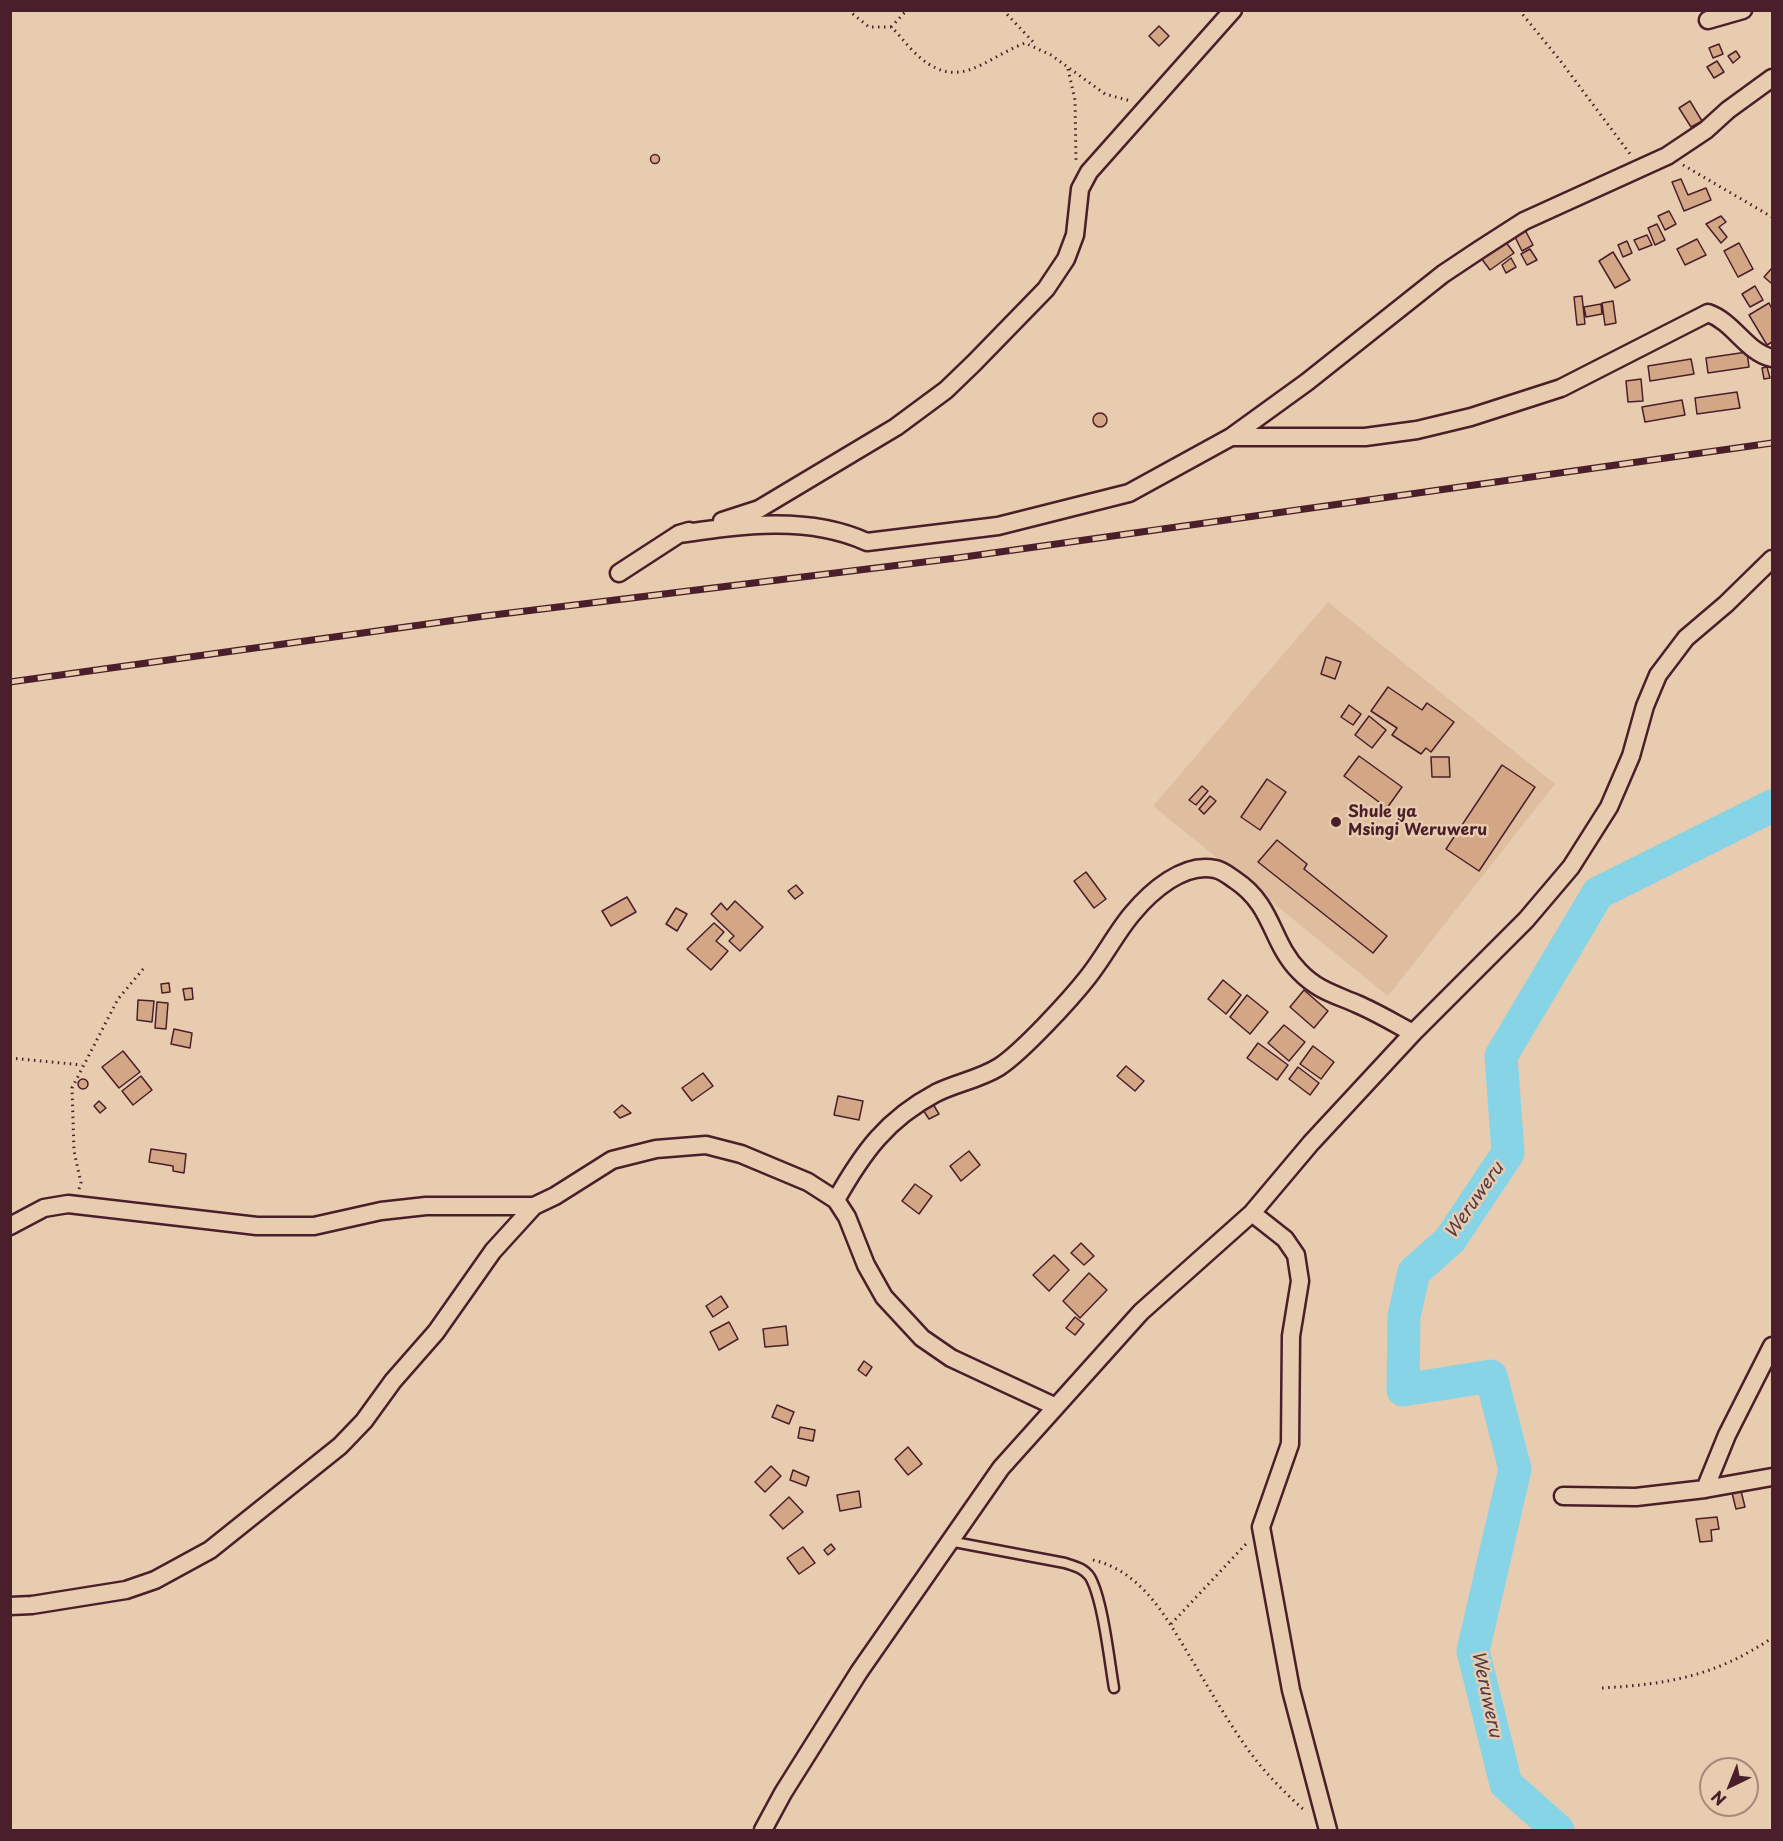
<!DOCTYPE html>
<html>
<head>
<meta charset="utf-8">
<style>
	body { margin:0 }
	#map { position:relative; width:1783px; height:1841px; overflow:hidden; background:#e8ccaf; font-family:"Playpen Sans",sans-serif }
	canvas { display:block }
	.frame { position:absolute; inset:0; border:12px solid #4a1f2b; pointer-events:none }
	.north { position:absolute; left:1699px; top:1757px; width:60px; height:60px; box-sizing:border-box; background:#e8ccaf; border:2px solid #a9877a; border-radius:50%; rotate:223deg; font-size:16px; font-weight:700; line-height:24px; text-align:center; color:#4a1f2b }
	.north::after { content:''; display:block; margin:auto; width:21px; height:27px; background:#4a1f2b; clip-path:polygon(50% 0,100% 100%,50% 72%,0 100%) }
</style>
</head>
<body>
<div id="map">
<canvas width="1783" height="1841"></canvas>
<div class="frame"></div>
<div class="north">N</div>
</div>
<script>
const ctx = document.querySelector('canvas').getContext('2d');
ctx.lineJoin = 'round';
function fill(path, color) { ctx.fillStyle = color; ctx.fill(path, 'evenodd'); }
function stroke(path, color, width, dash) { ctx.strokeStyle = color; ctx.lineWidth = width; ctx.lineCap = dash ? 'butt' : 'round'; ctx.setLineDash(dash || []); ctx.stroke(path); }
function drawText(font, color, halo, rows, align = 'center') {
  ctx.font = font + ' "Playpen Sans",sans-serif'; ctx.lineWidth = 5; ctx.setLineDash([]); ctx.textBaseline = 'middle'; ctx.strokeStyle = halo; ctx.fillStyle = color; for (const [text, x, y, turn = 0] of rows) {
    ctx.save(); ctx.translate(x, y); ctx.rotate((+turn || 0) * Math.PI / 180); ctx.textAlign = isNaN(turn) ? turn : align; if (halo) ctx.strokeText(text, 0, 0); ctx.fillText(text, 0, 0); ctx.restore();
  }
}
const built = new Path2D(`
	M1328,602l227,182 -167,212 -235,-190z`);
const river = new Path2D(`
	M1558,1830l-52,-46 -33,-133 42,-182 -24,-93 -88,14 1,-74 10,-44 36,-32 58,-87 -7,-97 97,-163 174,-87`);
const building = new Path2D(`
	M1159,26l10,10 -10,10 -10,-10z
	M1719,44l4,10 -10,4 -4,-10z
	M1736,51l4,6 -7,6 -5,-7z
	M1717,61l7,11 -10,6 -7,-11z
	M1690,101l12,20 -11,6 -12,-19z
	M650.5 159a4.5 4.5 0 1 1 9 0a4.5 4.5 0 1 1-9 0Z
	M1681,179l7,16 18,-7 5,12 -27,11 -12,-29z
	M1669,211l7,13 -11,6 -7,-14z
	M1721,216l5,6 -7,5 8,10 -6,6 -15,-19z
	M1657,224l8,16 -10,5 -7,-17z
	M1524,228l9,17 -11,6 -9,-18z
	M1647,235l5,10 -13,5 -5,-10z
	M1502,237l12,16 -24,17 -12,-16z
	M1697,239l9,16 -21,10 -8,-16z
	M1627,241l5,12 -9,4 -5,-12z
	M1739,243l14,26 -15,8 -14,-26z
	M1530,249l7,11 -10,5 -6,-11z
	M1613,252l17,28 -15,8 -16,-27z
	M1511,258l5,9 -10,6 -4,-8z
	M1772,268v14l-1,1 -7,-6z
	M1755,286l8,14 -13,7 -8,-13z
	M1582,296l3,28 -8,1 -3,-28z
	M1613,301l3,22 -11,2 -3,-22z
	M1769,303l3,6v33l-5,3 -18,-30z
	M1601,304l1,10 -16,3 -2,-10z
	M1747,352l2,15 -41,6 -2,-15z
	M1691,359l3,15 -44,7 -2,-15z
	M1767,367l3,11 -6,1 -2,-11z
	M1641,379l2,22 -15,1 -2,-21z
	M1737,392l3,16 -43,6 -2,-16z
	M1682,400l3,15 -40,7 -3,-15z
	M1093 420a7 7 0 1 1 14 0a7 7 0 1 1-14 0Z
	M1326,657l15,5 -6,17 -14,-5z
	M1388,687l34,23 5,-7 27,19 -23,30 -5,-4 -5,6 -29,-19 5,-7 -26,-17z
	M1349,705l12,9 -8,11 -12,-8z
	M1369,716l17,14 -14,18 -17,-13z
	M1359,756l43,31 -15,21 -43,-32z
	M1431,757h18l1,20h-18z
	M1502,765l33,22 -56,84 -33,-22z
	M1267,779l19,13 -26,38 -19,-13z
	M1202,786l6,5 -12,14 -7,-5z
	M1210,796l6,5 -12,13 -5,-5z
	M1277,840l30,24 -3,5 83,67 -14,17 -115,-91z
	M1086,872l20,27 -12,9 -20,-27z
	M796,885l7,8 -8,6 -7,-8z
	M627,897l9,15 -25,14 -9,-15z
	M735,901l28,26 -23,24 -11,-10 5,-5 -23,-22 10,-11 6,7z
	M676,908l11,6 -10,17 -11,-7z
	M714,923l10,9 -8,9 12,10 -17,19 -24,-21z
	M1223,980l18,15 -15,19 -18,-15z
	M169,983l1,9 -8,1 -1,-9z
	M192,988l1,11 -8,1 -2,-11z
	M1304,990l24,21 -14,17 -24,-21z
	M1247,995l21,17 -18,22 -20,-17z
	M138,1000l16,1 -2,21 -15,-2z
	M157,1002l11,1 -2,26 -11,-1z
	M1284,1025l21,17 -16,19 -21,-18z
	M174,1029l18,4 -2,15 -19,-4z
	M1258,1043l30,22 -11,15 -30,-22z
	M1313,1046l21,16 -13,17 -21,-15z
	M123,1051l17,21 -21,16 -17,-21z
	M1126,1066l18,15 -9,10 -18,-15z
	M1298,1067l21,16 -9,12 -21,-16z
	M703,1073l10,13 -21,15 -10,-13z
	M141,1076l11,14 -19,15 -11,-14z
	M78 1084a5 5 0 1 1 10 0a5 5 0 1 1-10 0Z
	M838,1096l25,5 -4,19 -25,-5z
	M99,1101l7,7 -6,5 -6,-7z
	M933,1104l6,10 -10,5 -6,-9z
	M622,1105l9,8 -11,5 -6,-6z
	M151,1149l35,5 -2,19 -11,-2v-5l-24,-4z
	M969,1151l11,14 -19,16 -11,-15z
	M915,1184l17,12 -13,18 -17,-13z
	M1081,1243l13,13 -10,9 -13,-12z
	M1054,1255l15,15 -20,21 -16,-16z
	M1089,1273l18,17 -27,28 -17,-17z
	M721,1296l7,11 -15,10 -7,-11z
	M1075,1317l9,7 -9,11 -9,-7z
	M729,1322l9,17 -19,11 -9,-18z
	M786,1326l2,19 -23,2 -2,-18z
	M864,1361l8,6 -6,9 -8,-6z
	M777,1405l17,7 -5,12 -17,-7z
	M800,1427l15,3 -2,11 -15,-3z
	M908,1447l14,17 -14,11 -13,-16z
	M771,1466l10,10 -16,16 -10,-10z
	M793,1470l16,7 -3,9 -16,-6z
	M859,1491l2,16 -21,4 -3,-16z
	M1741,1491l4,16 -9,2 -4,-16z
	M789,1497l14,15 -20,17 -13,-14z
	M1717,1517l2,12 -8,1 1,11 -12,1 -4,-23z
	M831,1544l4,5 -7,6 -4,-5z
	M803,1547l12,16 -16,11 -12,-16z`);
const path = new Path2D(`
	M848,10l21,17h22c8,7 14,16 22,24 44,44 68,9 112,-8l26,12 54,39 26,7
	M1003,10l33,35
	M1519,10l40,49 71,95
	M891,27l16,-17
	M1068,69l7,31 1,61
	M1683,165l89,52
	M10,1058l72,7
	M79,1189l2,-6 -7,-32 -2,-63 46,-89 26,-31
	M1093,1560c52,12 76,63 102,105 17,29 34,58 54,86 16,22 36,42 56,60
	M1171,1624l75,-80
	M1602,1688c68,-4 113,-12 170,-50`);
const lane = new Path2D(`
	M949,1541l116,22c9,3 19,5 25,14 13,23 19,82 24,111`);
const street = new Path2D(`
	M1708,20l35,-10
	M1231,437l76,-55 136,-108 36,-24 45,-29 143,-65 39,-26 22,-20 44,-32
	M722,521l37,-12 137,-82 50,-37 28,-27 72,-74 20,-30 9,-24 5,-46 9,-17 144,-162
	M679,534c62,-9 129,-19 188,8l131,-16 131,-33 102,-56h134l52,-7 54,-13 90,-29 147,-75c26,9 38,39 64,45
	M619,573l60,-39 10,-3
	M836,1200c27,-48 51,-81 100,-107 20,-10 44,-14 63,-26 23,-15 71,-67 89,-90 16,-20 28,-44 44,-63 19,-23 52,-52 83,-45 7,1 14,7 20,11 39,26 35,61 64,91 18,19 35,23 58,33 19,8 37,19 56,29
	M1252,1213l33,26 11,16 4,26 -9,55 -1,108 -29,83 30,163 37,140
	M10,1226l34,-18 24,-4 189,22h57l67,-15 45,-5h108l21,-10 57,-36 44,-11 50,-4 35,9 67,28 28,18 11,17 19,48 18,32 38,41 29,20 103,48
	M1705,1489l22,-54 45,-89
	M1563,1496l73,1 69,-8 67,-12
	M10,1606l22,-1 94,-15 29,-10 55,-30 130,-104 24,-25 29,-40 43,-49 57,-81 41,-45
	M763,1830l20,-37 76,-121 142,-204 140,-156 111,-99 59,-70 102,-110 113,-113 45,-53 38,-60 22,-51 14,-50 13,-31 28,-37 40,-34 46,-45`);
const rail = new Path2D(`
	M10,682l475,-66 472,-58 815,-115`);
const markers = [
	[1336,822,6,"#4a1f2b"]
];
const poiNames = [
	["Shule ya",1348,813],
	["Msingi Weruweru",1348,831]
];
const waterNames = [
	["Weruweru",1475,1201,-55],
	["Weruweru",1486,1694,78]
];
fill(built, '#dfbea0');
stroke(river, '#88d4e7', 33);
fill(building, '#d3a785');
stroke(building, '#4a1f2b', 1.5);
stroke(lane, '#4a1f2b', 13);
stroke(street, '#4a1f2b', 21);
stroke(path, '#4a1f2b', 3, [1.5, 4.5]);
stroke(lane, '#e8ccaf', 8);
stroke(street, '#e8ccaf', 16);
stroke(rail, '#4a1f2b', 7);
stroke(rail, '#e8ccaf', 4.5, [14]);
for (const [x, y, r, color] of markers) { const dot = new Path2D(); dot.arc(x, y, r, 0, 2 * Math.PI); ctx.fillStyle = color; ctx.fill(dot); stroke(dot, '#e8ccaf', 2); }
drawText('bold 16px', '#4a1f2b', '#e8ccaf', poiNames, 'left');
drawText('italic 18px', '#533a47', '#e8ccaf', waterNames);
</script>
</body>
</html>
